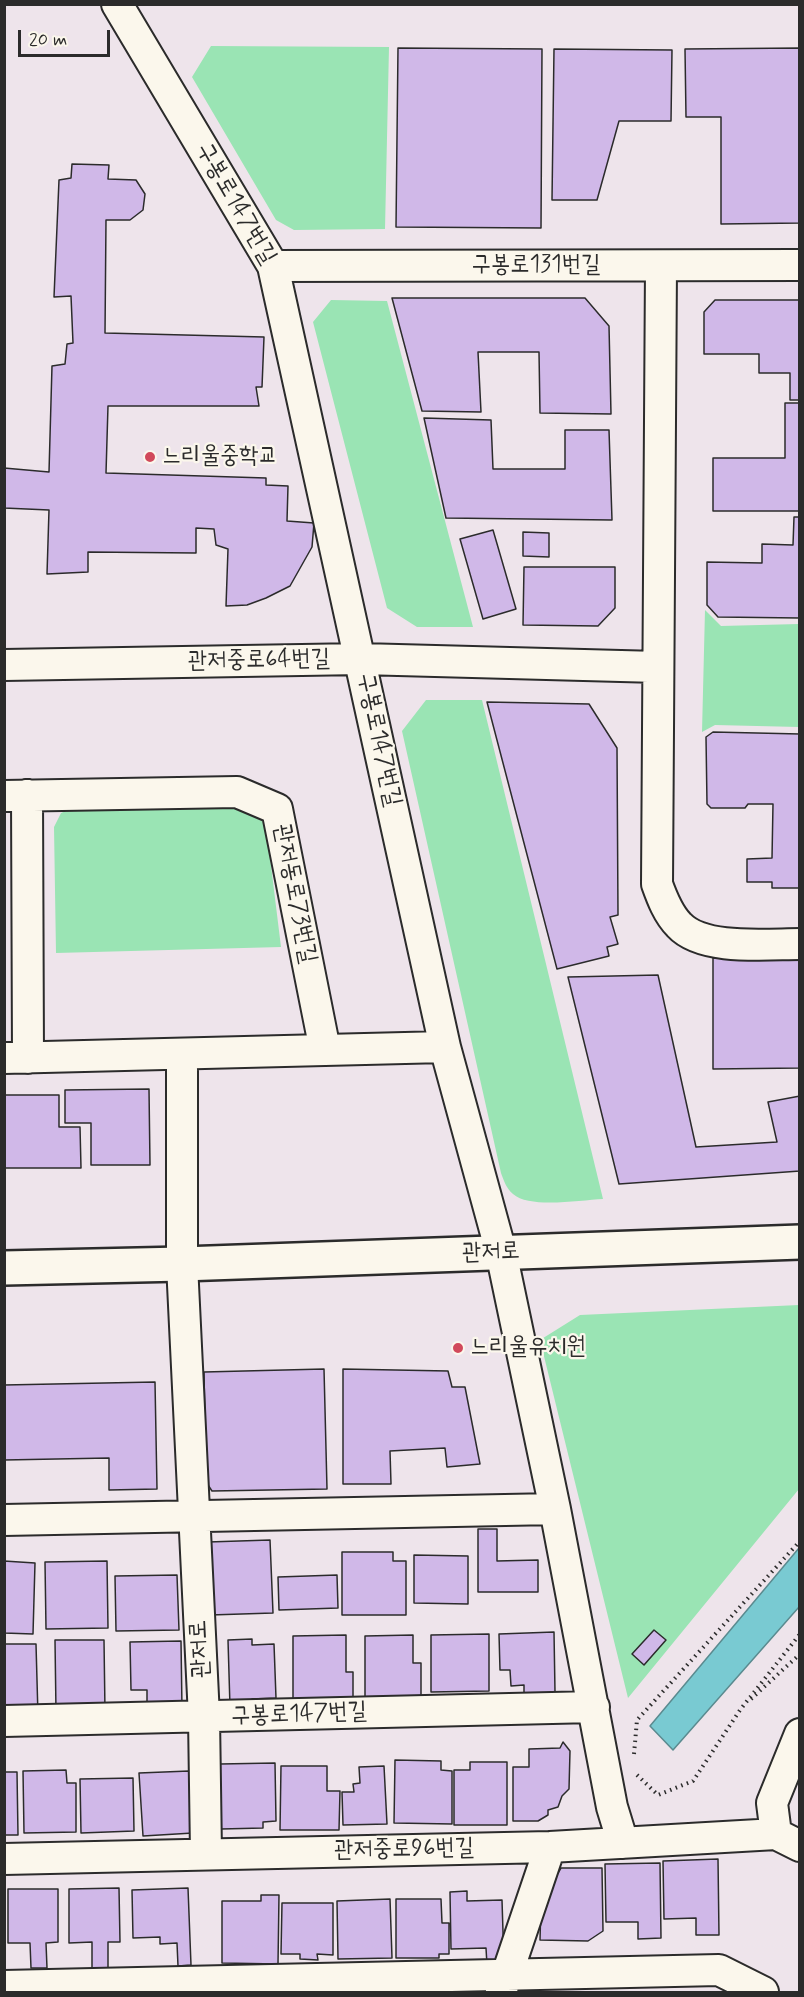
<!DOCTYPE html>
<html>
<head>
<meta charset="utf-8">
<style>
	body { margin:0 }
	#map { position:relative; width:804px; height:1997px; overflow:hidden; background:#eee4eb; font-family:Mynerve,sans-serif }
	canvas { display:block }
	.frame { position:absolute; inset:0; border:6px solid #2b2b2b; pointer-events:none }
	.scale { position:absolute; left:18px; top:30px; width:92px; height:27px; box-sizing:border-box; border:3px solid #2b2b2b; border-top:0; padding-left:8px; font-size:18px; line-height:21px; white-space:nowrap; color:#2b2b2b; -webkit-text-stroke:4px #fbf7ec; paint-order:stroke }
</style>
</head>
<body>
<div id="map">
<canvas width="804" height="1997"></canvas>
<div class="frame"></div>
<div class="scale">20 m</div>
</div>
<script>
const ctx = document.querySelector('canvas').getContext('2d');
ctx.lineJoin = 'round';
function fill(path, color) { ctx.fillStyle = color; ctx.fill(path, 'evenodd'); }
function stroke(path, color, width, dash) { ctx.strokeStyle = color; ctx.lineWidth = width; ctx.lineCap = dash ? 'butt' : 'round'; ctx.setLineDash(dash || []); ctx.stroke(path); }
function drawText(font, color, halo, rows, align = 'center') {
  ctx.font = font + ' Mynerve,"Poor Story",sans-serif'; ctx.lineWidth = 4.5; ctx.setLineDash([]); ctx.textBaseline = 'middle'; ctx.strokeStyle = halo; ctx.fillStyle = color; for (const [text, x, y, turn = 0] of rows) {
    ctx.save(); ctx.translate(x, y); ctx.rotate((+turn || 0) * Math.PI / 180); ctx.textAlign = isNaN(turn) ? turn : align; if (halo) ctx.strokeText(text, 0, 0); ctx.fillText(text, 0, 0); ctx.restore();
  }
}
const green = new Path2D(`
	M211,46l178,1 -4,182 -91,1 -18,-10 -84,-143z
	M331,300l56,1 86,326h-56l-30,-19 -74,-286z
	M705,610l16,16 78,-2v103l-84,-2 -13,7z
	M426,700h56l121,499c-23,1 -73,10 -90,-5 -7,-6 -9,-13 -12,-21l-99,-442z
	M232,801l33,16 16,130 -225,6 -2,-126 7,-14 9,-4z
	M799,1305v184l-171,209 -88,-358 40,-25z`);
const water = new Path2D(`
	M799,1548v59l-126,143 -23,-24z`);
const building = new Path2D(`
	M398,48l144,1 -1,179 -145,-1z
	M800,48v175l-79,1v-107h-35l-1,-68z
	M554,49l118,1 -1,71h-52l-22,79h-45z
	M72,164l37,1 -1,14 28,1 9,14 -2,16 -13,10h-24l-1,113 159,4 -2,50h-6l3,19h-151l-2,67 160,5v7l22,1 -1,35 27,2 -2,24 -22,39 -24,12 -19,7 -21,1 2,-57 -12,-4 -2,-16 -18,-1v25l-108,-1v20l-41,2 2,-64 -45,-2v-40l45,4 3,-106 13,-2 2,-20 6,-1 -2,-47 -17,1 5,-117 12,-2z
	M392,298h193l24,28 2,88 -71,-1 -1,-61h-61l3,60 -59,-1z
	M715,300h85v100h-10v-27h-31v-19h-55v-42z
	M785,403h15v108h-87v-53h72z
	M424,418l67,2 2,49h72v-39h44l3,90 -166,-2z
	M794,517h6v101l-82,-1 -11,-12v-43l55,1v-19l31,1z
	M493,530l23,79 -33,10 -23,-80z
	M523,532l26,1v24l-26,-1z
	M524,567h91v41l-17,18 -75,-1z
	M487,702l102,2 28,44 1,167 -8,2 8,27 -11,3 2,9 -52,13z
	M713,732l87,2v154h-28v-6h-25v-23l25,-1 1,-54h-25l-3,4h-34l-4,-4 -1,-67z
	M713,958h87v110l-87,1z
	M658,975l38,172 81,-5 -9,-40 32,-6v75l-181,13 -51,-207z
	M149,1089l1,76h-59v-42h-26v-33z
	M4,1095h55v32h21l1,41h-77z
	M324,1369l3,120 -115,2 -6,-9 -2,-110z
	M343,1369l105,2 4,16h13l15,77 -33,3 -2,-19 -55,3 1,33h-48z
	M155,1382l2,107 -48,1v-32l-105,2v-75z
	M478,1529h19v32l41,-1v32h-60z
	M270,1540l3,73 -63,2 -2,-73z
	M342,1552h51v9h13v54h-64z
	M414,1555l54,1v48l-54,-1z
	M4,1561l31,2 -2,71 -29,-1z
	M107,1561l1,67 -62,1 -1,-67z
	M177,1575l2,55 -63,1 -1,-55z
	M337,1575l1,33 -59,2 -1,-33z
	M654,1630l12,10 -22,25 -12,-11z
	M554,1632l1,60 -6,10 -25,1v-18l-13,1 -1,-16h-10l-1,-36z
	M489,1634v57l-58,1v-57z
	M346,1635v37h7v32h-60v-68z
	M413,1635v28h8v33l-56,1v-61z
	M252,1639v6l22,-1 2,54 -24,1 1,7 -23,1 -2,-67z
	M55,1640h49l1,72h-49z
	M181,1641l1,68 -35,1v-20h-16l-1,-48z
	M4,1644h32l2,72 -34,1z
	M563,1742l7,9 -1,38 -7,7 -4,11 -10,3v5l-10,6h-25v-54h16v-18l31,-1z
	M395,1760l46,1v9l11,1v53l-58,-1z
	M470,1762h37v63h-53v-55h16z
	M275,1763l1,58 -13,1v6l-42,1 -1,-65z
	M281,1766h46v25h13l-1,39h-59z
	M384,1766l3,58 -44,1 -1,-33h12l-1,-8 7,-1 -1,-16z
	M66,1770l1,13h9v49l-52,1 -1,-62z
	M189,1771l4,62 -50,3 -4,-63z
	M4,1772h13l1,63h-14z
	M133,1778l1,53 -53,2 -1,-54z
	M718,1859l1,76h-23v-17l-32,1 -1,-58z
	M660,1863l1,75 -23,1v-17h-32l-1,-58z
	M561,1868h41l1,63 -15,10 -48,-1 1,-39z
	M119,1888l1,54h-12v26h-16v-26l-23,1v-54z
	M188,1888l3,77 -13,1 -1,-23 -17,1v-7l-27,1 -1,-48z
	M8,1889h50v53l-12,1 1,25h-16l-1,-25h-22z
	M467,1891v10l35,-1 2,64 -17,1 -1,-17 -35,1 -1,-57z
	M261,1895h18l-1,69 -56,-1v-62h39z
	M390,1899l2,59 -54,1 -1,-58z
	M396,1899h45l1,24h7v31h-10v4h-43z
	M282,1903h51v52l-16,-1 1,6 -18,-1v-5h-19z`);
const path = new Path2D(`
	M751,1699l49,-45
	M634,1754l3,-34 163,-179
	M637,1775l21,20 35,-14 47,-71 60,-76`);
const street = new Path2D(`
	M117,4l156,262 172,781 56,205 54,257 57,298 11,36
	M273,266l527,-1
	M661,266l-4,618c5,14 11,30 22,41 24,26 88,19 121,19
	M4,665l357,-6 297,8
	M27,795l1,263
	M4,796l233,-4 40,17 48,241
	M182,1055v209l22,453 2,136
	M4,1058l441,-11
	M4,1520l551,-11
	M4,1721l590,-14
	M776,1834l-4,-31 28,-69
	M4,1859l546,-12 226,-13 24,12
	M4,1986l715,-16 44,22
	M501,1992l49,-145`);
const secondary = new Path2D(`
	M4,1268l178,-4 618,-22`);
const markers = [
	[150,457,6,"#d1495b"],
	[458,1348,6,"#d1495b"]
];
const streetNames = [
	["구봉로147번길",235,204,60],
	["구봉로131번길",536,266],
	["관저중로64번길",259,661,-1],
	["구봉로147번길",378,740,78],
	["관저동로73번길",294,894,79],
	["관저로",491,1253,-2],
	["관저로",201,1649,-93],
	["구봉로147번길",299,1715,-2],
	["관저중로96번길",404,1850,-1]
];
const poiNames = [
	["느리울중학교",162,457],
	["느리울유치원",470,1348]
];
fill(green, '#9ae4b4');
fill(water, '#79cad2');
stroke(water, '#5a8a8f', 1.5);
fill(building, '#d0b8e8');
stroke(building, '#2b2b2b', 1.5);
stroke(street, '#2b2b2b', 34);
stroke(secondary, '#2b2b2b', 38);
stroke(path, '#2b2b2b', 4, [1.5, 4.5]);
stroke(street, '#fbf7ec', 30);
stroke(secondary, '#fbf7ec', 33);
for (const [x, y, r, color] of markers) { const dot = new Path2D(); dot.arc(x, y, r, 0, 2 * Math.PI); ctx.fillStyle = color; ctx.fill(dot); stroke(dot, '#fbf7ec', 2); }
drawText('24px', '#2b2b2b', '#fbf7ec', streetNames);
drawText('24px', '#2b2b2b', '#fbf7ec', poiNames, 'left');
</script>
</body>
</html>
